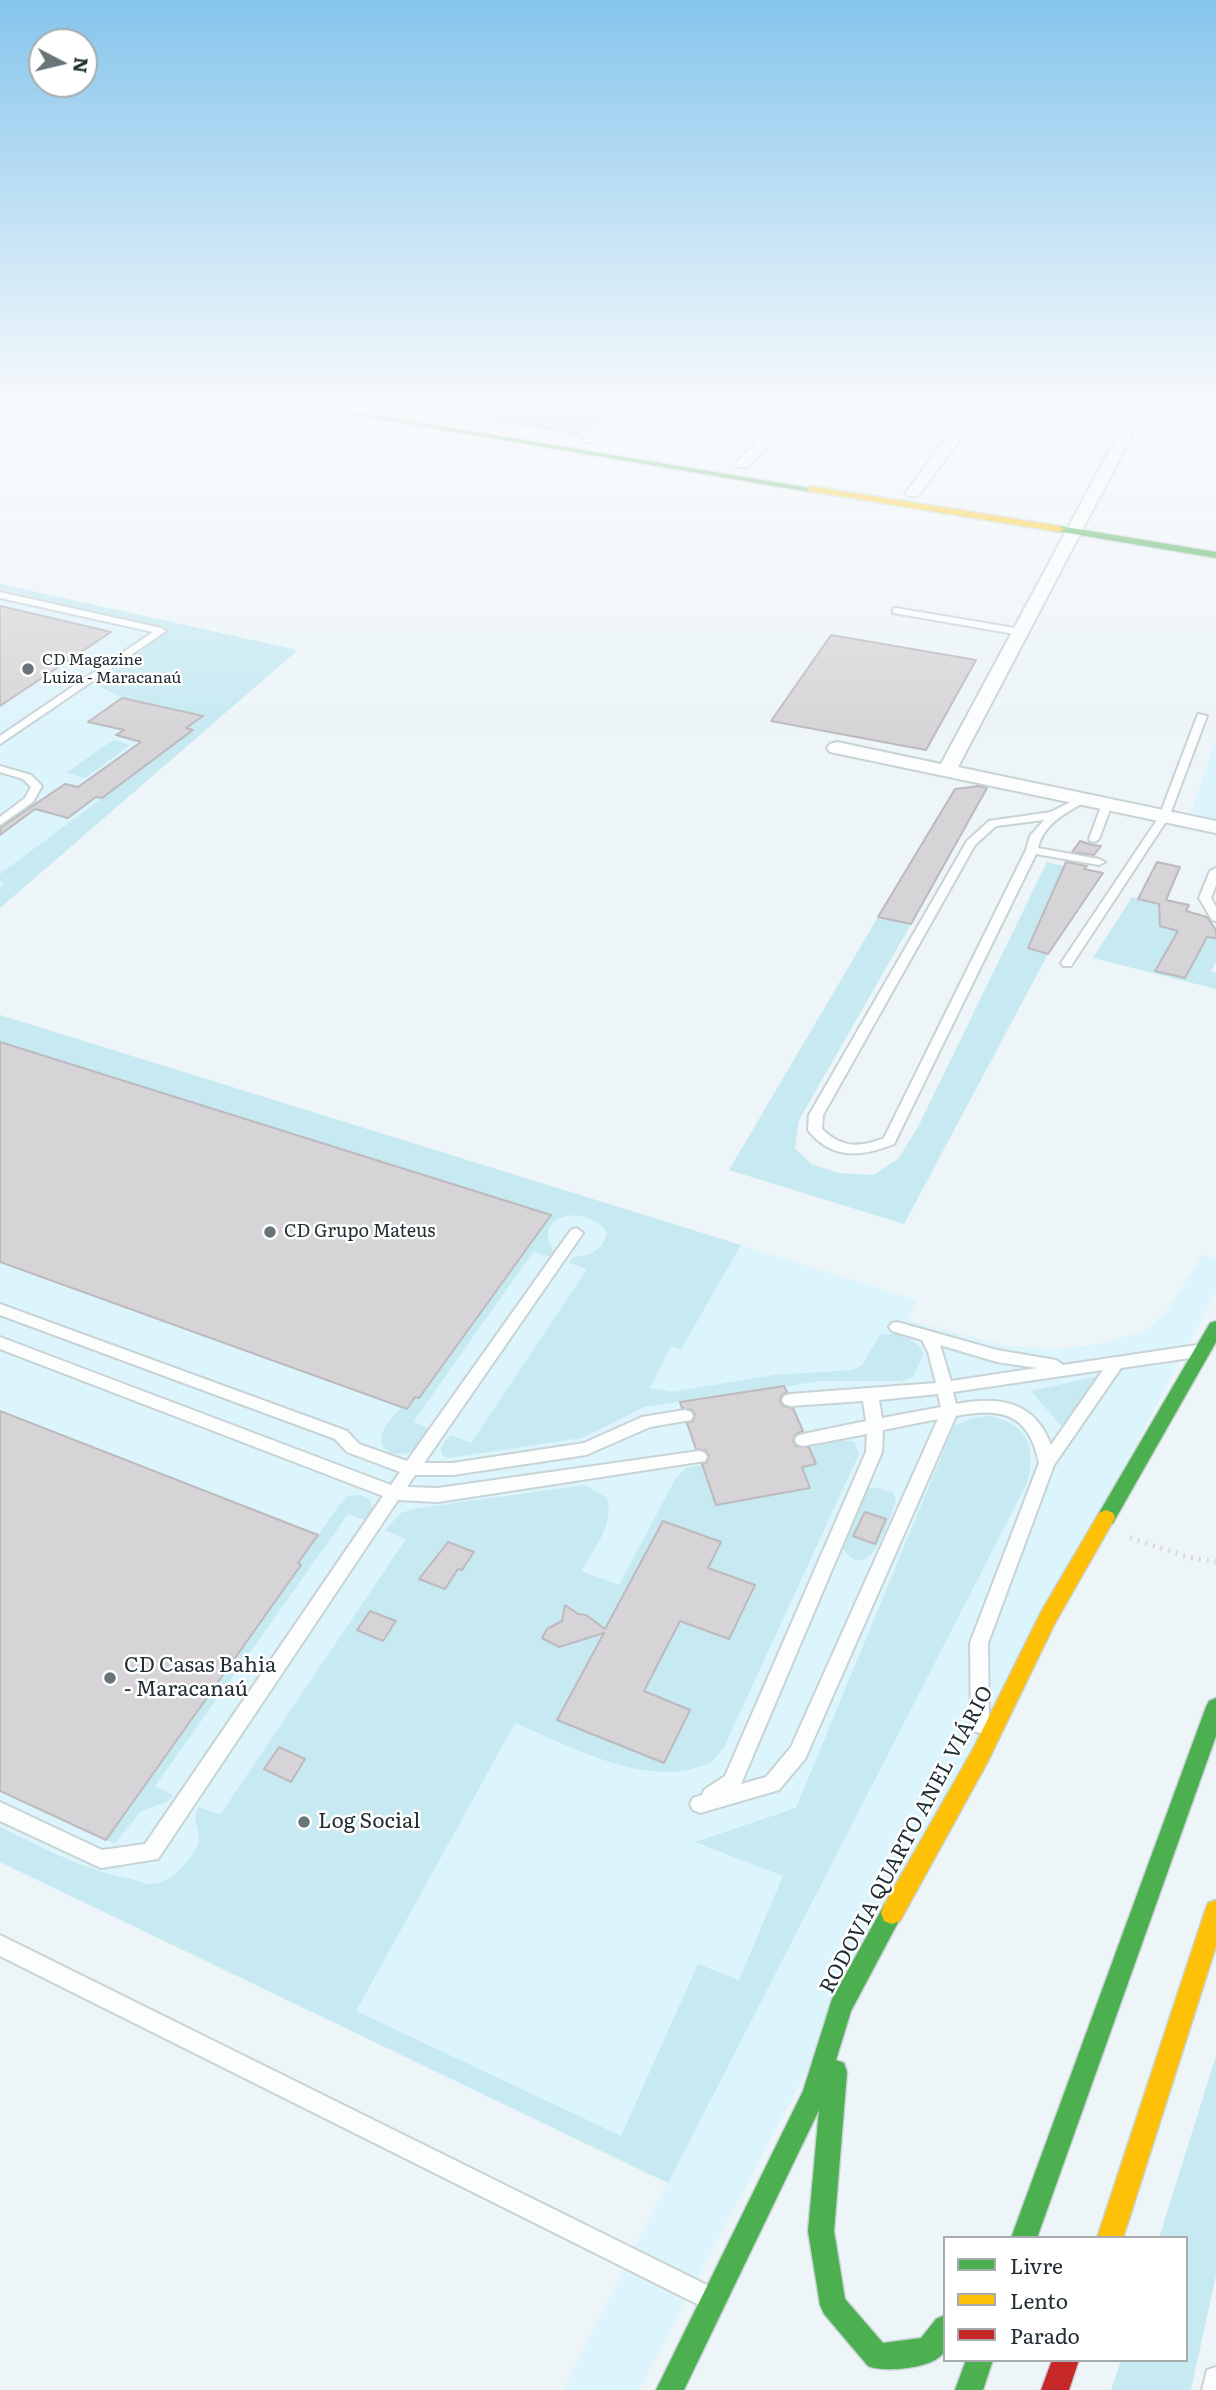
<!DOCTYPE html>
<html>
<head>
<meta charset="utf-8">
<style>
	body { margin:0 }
	#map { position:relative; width:1216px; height:2390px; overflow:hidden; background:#edf5f8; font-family:Literata,serif }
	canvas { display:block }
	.legend { position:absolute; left:943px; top:2236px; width:245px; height:126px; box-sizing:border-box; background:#fff; border:2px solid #a6acad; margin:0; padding:9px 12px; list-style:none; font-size:21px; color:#212f33 }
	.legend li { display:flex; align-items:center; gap:14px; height:35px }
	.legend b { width:35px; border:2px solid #a6acad }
	.north { position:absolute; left:28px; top:28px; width:70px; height:70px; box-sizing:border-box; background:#fff; border:2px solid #a6acad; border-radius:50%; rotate:97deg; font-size:19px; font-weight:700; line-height:28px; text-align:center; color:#212f33 }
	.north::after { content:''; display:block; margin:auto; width:24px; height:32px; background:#687478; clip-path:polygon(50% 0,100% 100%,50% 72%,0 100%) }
</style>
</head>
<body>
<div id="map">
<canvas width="1216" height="2390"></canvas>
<ul class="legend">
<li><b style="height:9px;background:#4caf50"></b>Livre</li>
<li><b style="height:9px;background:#ffc107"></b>Lento</li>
<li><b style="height:9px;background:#c62828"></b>Parado</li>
</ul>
<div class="north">N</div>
</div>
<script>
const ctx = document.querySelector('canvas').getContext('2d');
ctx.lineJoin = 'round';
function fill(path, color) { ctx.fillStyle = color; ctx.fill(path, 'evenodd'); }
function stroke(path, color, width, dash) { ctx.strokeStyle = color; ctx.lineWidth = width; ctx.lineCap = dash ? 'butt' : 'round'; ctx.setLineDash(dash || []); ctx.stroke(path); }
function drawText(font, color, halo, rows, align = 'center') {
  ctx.font = font + ' Literata,serif'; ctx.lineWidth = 5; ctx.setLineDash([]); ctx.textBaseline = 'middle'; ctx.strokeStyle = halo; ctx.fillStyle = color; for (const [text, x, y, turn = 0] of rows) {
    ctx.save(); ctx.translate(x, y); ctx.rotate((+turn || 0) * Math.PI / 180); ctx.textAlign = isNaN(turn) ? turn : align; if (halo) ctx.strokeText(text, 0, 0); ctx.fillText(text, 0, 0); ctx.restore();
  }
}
const built = new Path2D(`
	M0,584l298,66 -298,258z
	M1216,738v81l-26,-4z
	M0,1015l917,285 -10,20 101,26 45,3 40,-4 50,-13 23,-19 37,-59 13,6v32l-577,1098h-76l104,-207 -667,-321z`);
const green = new Path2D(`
	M0,584l298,66 -298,258v-21l4,-4 -4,-2v-7l192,-143 -6,-3 16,-12 -80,-18 -21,-11 1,-8 60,-43 4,-4v-4l-166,-39z
	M113,740l17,5 -45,33 -19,-5z
	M1047,862l17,4 -36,82 20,6 -144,270 -175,-54 149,-253 33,7 -112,196 -4,28 16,16 28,9 34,2 25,-16 20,-32z
	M1132,897l30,7 -2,22 56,12v24l-5,9 5,2v16l-123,-31zM1177,932l28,8 -20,38 -30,-8z
	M0,1015l741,230 -60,104 -10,-3 -21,42 21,4 103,-17 79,-5 9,-5 18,-30c17,-4 35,3 44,18l-11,24 -9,4h-83l-177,26 -62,31 -134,20 -6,-4 -1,-6 9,-13 21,8 116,-174 -18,-6 5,-6c17,-2 29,-6 33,-24 -9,-20 -54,-26 -59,-1 -2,7 5,14 6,21l-3,4 -18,-5 -120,170 18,7c-4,6 -8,13 -13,18 -10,10 -35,11 -37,-7 -1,-13 23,-36 34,-43l4,1 132,-183 -551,-173z
	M1098,1376l-34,53 -33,-38z
	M988,1416c40,7 50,32 38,69l-358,698 -668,-321v-35c43,21 84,43 131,52 6,2 14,5 21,5 12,0 25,-10 32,-19 7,-7 15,-18 15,-28 0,-12 -9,-19 0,-30l21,8 186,-276 -21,-9 16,-17 12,-4 172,-24 22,13c8,26 -14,52 -26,73l38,14 57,-107 10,-10 16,-3 14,40 86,-38 14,-3 -6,-17 33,-7 11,2 5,12 -135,293c-5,6 -9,13 -15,16 -61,28 -137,-17 -194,-40l-159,288 265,125 77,-172 41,16 44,-104 -88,-34 101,-34 158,-382 16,-7z
	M868,1488h11l14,5 3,8c-8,20 -26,88 -54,46z
	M360,1495l9,4c5,10 3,13 -3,22l-18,-7 -193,272 18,9 -3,5 -30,12 -25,31 -9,-3 195,-275 -3,-2 42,-59 8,-8z
	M1216,2056v219l-25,115h-80l10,-30h65v-122h-27z`);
const stream = new Path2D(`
	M1173,402l43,10`);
const building = new Path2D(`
	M474,402h93l44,6 -32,26 -119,-19z
	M0,606l111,26 -111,74z
	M831,635l145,25 -50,90 -155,-29z
	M122,698l81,18 -17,12 7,2 -91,68 -6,-1 -28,21 -33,-9 -35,26v-7l65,-44 13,3 63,-45 -25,-7 8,-5 -36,-8z
	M979,786l8,2 -76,136 -33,-7 77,-128z
	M1080,841l13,4 8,1 -7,9 -22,-3z
	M1066,862l21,4 -3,3 19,4 -55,81 -20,-6z
	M1157,862l23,5 -14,33 23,5 -3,6 21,6 9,13v8l-9,-1 -22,41 -30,-7 23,-40 -18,-5 -1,-22 -21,-5z
	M0,1042l551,173 -132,183 -4,-1 -8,12 -407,-147z
	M784,1386l3,6 -5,3 -2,6 3,5 10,2 10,23 -8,4 -2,6 3,5 13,1 7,17 -14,3 8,21 -94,17 -14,-41 5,-2 2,-6 -3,-5 -10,-2 -9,-26 6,-2 2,-6 -3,-5 -10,-2 -2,-6z
	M0,1411l318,124 -20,28 3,2 -195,275 -106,-49z
	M865,1512l21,7 -11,25 -22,-8z
	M663,1521l58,21 -13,26 47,17 -26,54 -49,-18 -36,70 46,19 -26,53 -107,-43 47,-87 -45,14 -17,-9 5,-9 15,-8 3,-16 13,9 8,1 19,14z
	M448,1542l26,10 -12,18 -4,-1 -13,20 -26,-10z
	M370,1611l26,10 -13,20 -26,-11z
	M279,1747l26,12 -14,23 -27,-13z`);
const path = new Path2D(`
	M1130,1538l58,19 28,5`);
const lane = new Path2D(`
	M0,592l161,36 5,3 -166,113v-8l153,-104 -153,-34z
	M896,608l125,21 5,3 -5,3 -128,-22v-4z
	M1198,714l9,2 -38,101 -98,149h-8l-2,-3 98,-146z
	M0,766l31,9 11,11 -9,16 -33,23v-8l25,-19 6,-11 -8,-8 -23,-7z
	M1082,796l4,1v4c-20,12 -43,23 -48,47l61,11 6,3 -6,3 -63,-11 -142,290c-32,13 -63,16 -86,-14l1,-15 158,-274 22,-20 62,-9zM1044,820l-14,16 -4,14 -142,288c-25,10 -43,10 -62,-9l1,-14 152,-270 21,-19z
	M1107,801l5,3 -13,35 -5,3 -4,-1 -1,-2 13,-35z
	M1216,868v17l-5,13 5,9v14l-4,-1 -13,-22 11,-27z
	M576,1228l7,5 -2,3 -157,227h29l131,-20 58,-26 43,-7 6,2 2,4 -2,4 -41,7 -64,28 -133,20h-38l-8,12 31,1 261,-37 6,2 2,4 -2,4 -267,41 -40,-2 -240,359 -57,9 -101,-47v-19l102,48 43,-6 238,-348 -383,-147v-12l391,148 9,-13 -53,-20 -12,-13 -335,-124v-11l347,127 12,13 48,17 164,-231z
	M897,1322l100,28 59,10 7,5 134,-20 5,2 3,4 -3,4 -5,2 -76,11 -67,97 -66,178 1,82 -2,6 -7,2 -7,-2 -2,-6 -1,-82 69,-180c-10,-50 -38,-56 -83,-47l-151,343 -26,31 -79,23 -7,-3 -3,-6 3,-6 9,-3 2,-5 21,-14 141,-324 1,-18 -64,12 -6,-2 -2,-4 2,-4 6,-2 63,-13 -3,-20 -73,5 -6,-2 -2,-4 2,-4 6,-2 146,-11 -8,-31 -6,-12 -30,-9 -3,-4 3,-4zM940,1345l57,17 40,6 -86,13zM1103,1370l-52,75c-17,-45 -53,-49 -95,-41l-3,-12zM938,1394l3,13 -59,11 -3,-18zM938,1419l-147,328 -25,30 -25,7 141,-332 1,-22z
	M0,1935l713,353 4,8 -4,8 -8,4 -8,-4 -697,-348z
	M1216,2367v23h-14l5,-20z`);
const street = new Path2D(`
	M457,402h15l-21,17h-10v-6z
	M624,402h15l-45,40h-10v-6z
	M794,402h14l-60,65h-10l-2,-3 2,-3z
	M973,402h14l-69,94h-10l-3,-3 3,-3z
	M1131,402h14l-11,29 -176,336 258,54v12l-386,-81 -3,-4 3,-4 7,-2 104,22 179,-333z`);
const fast = new Path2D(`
	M279,402h16l520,87 -4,3z
	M1059,526l157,26v6l-160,-27v-4z
	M1216,1321v21l-103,181 -7,3 -7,-3 -2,-5 2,-5 111,-190z
	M1216,1698v38l-179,502h-26l195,-531 3,-6z
	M892,1902l8,3 3,8 -52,98 -15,49 8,3 3,9 -13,159 11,68 38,44 38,-5 15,-19 9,-4c0,10 2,24 0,34 -5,20 -62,24 -77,17l-44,-52 -4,-9 -12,-74 11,-121 -135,280h-28l147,-299 29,-92 52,-94z
	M966,2360h27l-10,30h-28z`);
const slow = new Path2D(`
	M811,486l248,40 5,3 -5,3 -251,-41 -1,-2z
	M1106,1510l7,3 2,5 -60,105 -68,140 -87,158 -8,3 -8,-3 -3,-8 3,-8 89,-156 68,-137 58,-99z
	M1216,1900v46l-93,292h-26l108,-327 3,-8z`);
const jam = new Path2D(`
	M1052,2360h27l-10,30h-28z`);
const markers = [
	[28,669,7,"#687478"],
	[270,1232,7,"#687478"],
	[110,1678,7,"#687478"],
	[304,1822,7,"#687478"]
];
const farPoinames = [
	["CD Magazine",42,660],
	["Luiza - Maracanaú",42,678]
];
const poiNames = [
	["CD Grupo Mateus",284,1232]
];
const nearPoinames = [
	["CD Casas Bahia",124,1666],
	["- Maracanaú",124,1690],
	["Log Social",318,1822]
];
const nearStreetnames = [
	["RODOVIA QUARTO ANEL VIÁRIO",907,1840,-62]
];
fill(built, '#dcf4fb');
fill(green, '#c6e9f2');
stroke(stream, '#93dff1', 4.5);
fill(building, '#d6d4d6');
stroke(building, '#bdbabd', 2);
stroke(lane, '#c8d3d6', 4);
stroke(street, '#c8d3d6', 4);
stroke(fast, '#c8d3d6', 3);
stroke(slow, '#c8d3d6', 3);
stroke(jam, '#c8d3d6', 3);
stroke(path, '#d7dadb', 5, [2, 6]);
fill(lane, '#fcfefe');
fill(street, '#fcfefe');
fill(fast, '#4caf50');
fill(slow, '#ffc107');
fill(jam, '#c62828');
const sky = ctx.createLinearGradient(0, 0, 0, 736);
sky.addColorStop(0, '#86c5ec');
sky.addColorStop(0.55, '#f7fafc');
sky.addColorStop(1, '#f7fafc00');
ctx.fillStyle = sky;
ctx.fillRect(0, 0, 1216, 736);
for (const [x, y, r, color] of markers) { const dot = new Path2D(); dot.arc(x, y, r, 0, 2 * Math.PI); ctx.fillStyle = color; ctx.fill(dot); stroke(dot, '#fff', 2.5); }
drawText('16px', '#212f33', '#fff', farPoinames, 'left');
drawText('18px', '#212f33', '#fff', poiNames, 'left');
drawText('21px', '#212f33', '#fff', nearPoinames, 'left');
drawText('21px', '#212f33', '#fff', nearStreetnames);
</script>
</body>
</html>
